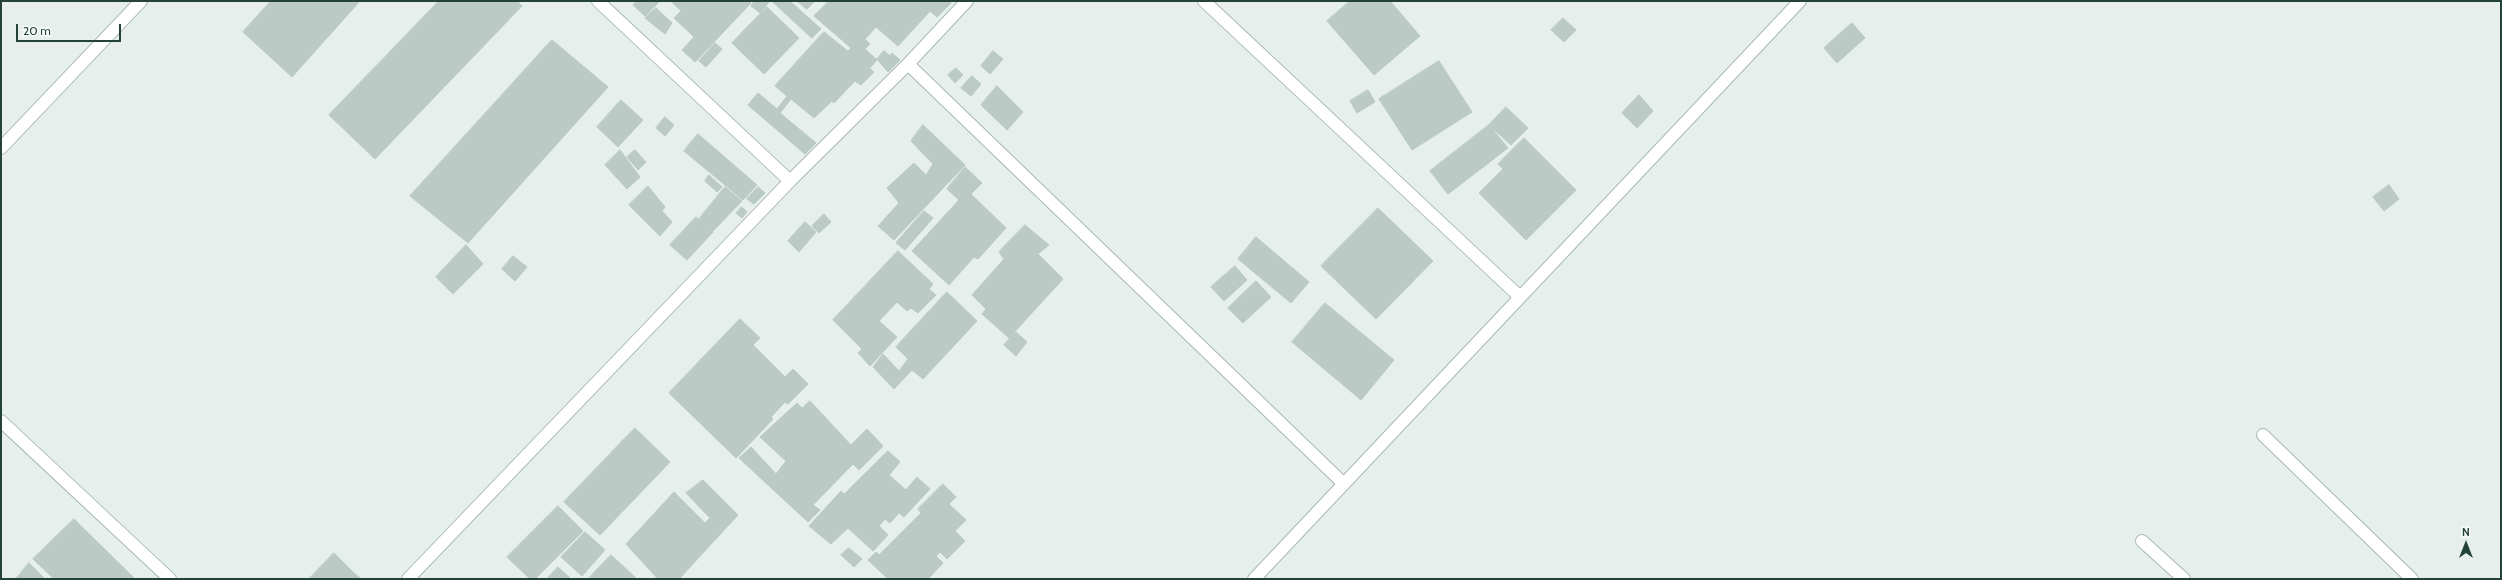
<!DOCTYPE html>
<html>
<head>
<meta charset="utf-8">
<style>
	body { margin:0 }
	#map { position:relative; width:2502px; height:580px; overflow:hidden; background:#e6efeb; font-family:Cabin,sans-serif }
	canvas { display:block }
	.frame { position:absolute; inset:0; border:2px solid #24423a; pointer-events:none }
	.north { position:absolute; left:2446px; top:524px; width:40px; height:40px; -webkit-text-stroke:3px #f7fbf9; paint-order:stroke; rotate:0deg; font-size:11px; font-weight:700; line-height:16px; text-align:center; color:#24423a }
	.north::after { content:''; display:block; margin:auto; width:14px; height:18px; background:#24423a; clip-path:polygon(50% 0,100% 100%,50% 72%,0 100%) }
	.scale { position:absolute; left:16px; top:24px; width:105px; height:18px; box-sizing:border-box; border:2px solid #24423a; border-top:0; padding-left:5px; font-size:12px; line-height:14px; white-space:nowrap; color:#24423a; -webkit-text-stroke:3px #f7fbf9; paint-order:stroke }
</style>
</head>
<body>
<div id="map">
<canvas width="2502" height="580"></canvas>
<div class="frame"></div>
<div class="north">N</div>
<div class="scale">20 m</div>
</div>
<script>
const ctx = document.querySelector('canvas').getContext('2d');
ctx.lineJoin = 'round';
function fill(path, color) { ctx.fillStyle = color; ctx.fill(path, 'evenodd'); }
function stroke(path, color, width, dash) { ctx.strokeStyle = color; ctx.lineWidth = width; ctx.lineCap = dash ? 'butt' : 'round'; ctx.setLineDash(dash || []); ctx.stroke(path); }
const building = new Path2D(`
	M271,1h89l-68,76 -49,-45z
	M439,1h78l5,5 -147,153 -46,-44z
	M638,1h22l-15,15 -12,-11z
	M671,1h78l2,2 -56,59 -13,-12 12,-13 -20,-19 7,-7z
	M755,1h15l-10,12 -9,-7z
	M772,1h18l31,28 -9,9z
	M797,1h18l-8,8z
	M829,1h120l2,2 -14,14 -7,-6 -32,35 -22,-19 -11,12 5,5 -5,5 12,11 -7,8 -22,-17 3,-3 -37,-32z
	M1350,1h40l30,35 -46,39 -47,-54z
	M767,7l32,31 -35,36 -32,-31z
	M656,8l16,15 -7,11 -20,-16z
	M1563,18l13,12 -12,12 -13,-12z
	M1852,23l13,15 -28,25 -13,-15z
	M824,32l50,40 -13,13 -6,-4 -21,22 -2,-2 -18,17 -23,-19 -11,14 36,30 -11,11 -57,-49 10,-12 19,16 10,-13 -12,-10z
	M552,40l56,47 -140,156 -58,-47z
	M715,43l7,6 -16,18 -7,-6z
	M884,51l6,5 2,-3 8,7 -12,12 -11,-13z
	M993,51l10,8 -13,15 -9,-8z
	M1439,61l33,51 -60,38 -33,-51z
	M956,68l7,7 -8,8 -7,-8z
	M972,76l9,8 -10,12 -10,-8z
	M997,86l26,26 -16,18 -26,-25z
	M1368,90l7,12 -18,11 -7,-12z
	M1639,95l14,16 -16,17 -15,-15z
	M621,100l22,20 -25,27 -21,-20z
	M1506,107l22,21 -17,17 -22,-20z
	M665,117l9,8 -9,11 -9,-8z
	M923,125l42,40 -71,75 -16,-14 21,-23 -12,-15 27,-25 12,12 7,-11 -22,-23z
	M1489,125l19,23 -60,46 -18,-23z
	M698,134l59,51 -14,15 -59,-49z
	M1524,138l52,52 -50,50 -47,-47 24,-24 -5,-5z
	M620,150l20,27 -13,12 -22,-24z
	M635,150l11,12 -8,8 -11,-13z
	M965,167l17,16 -11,11 35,34 -28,31 -4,-2 -25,28 -37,-34 47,-51 -12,-11z
	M709,175l13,12 -5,5 -12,-11z
	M2389,185l10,14 -15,12 -11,-14z
	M648,186l17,21 -3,4 10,11 -12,14 -31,-31z
	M725,187l17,14 -29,30 -14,-12z
	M758,187l7,6 -11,11 -7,-5z
	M742,207l5,5 -5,6 -6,-5z
	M1378,208l55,53 -57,58 -55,-53z
	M924,211l9,7 -28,32 -9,-7z
	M824,214l7,8 -12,11 -7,-7z
	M696,217l17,15 -26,28 -17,-15z
	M805,222l11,10 -17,20 -11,-11z
	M1025,225l24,20 -11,9 25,25 -54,59 -27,-24 4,-5 -14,-14 32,-36 -5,-7z
	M1256,237l53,45 -18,21 -53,-44z
	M466,245l17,19 -30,30 -17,-17z
	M898,251l35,33 -4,5 7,6 -18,18 -7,-5 -4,3 -10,-9 -18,19 18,16 -27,29 -12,-13 4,-4 -29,-29z
	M513,256l14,11 -12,14 -13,-12z
	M1235,266l12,14 -23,21 -13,-14z
	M1256,281l15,16 -28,26 -15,-15z
	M947,292l30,29 -54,58 -11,-9 -18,19 -21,-22 10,-13 16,17 9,-12 -12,-12z
	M1325,303l69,57 -33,40 -69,-58z
	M740,319l20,19 -7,7 32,32 8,-8 15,15 -20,20 -3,-2 -14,15 2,2 -37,39 -67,-65z
	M1016,332l11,10 -11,14 -12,-11z
	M810,401l41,44 16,-16 16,17 -24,24 -6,-6 -40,41 7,5 -12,12 -69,-64 12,-11 25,27 10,-13 -26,-24 37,-34 5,5z
	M635,428l35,34 -70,73 -36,-33z
	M888,451l12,11 -11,13 17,15 11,-13 13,12 -26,28 -5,-4 -9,10 -5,-4 -6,7 9,9 -15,16 -25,-23 -17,16 -22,-18 32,-35 3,3z
	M703,480l35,35 -59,64h-21l-32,-35 48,-52 31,31 5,-5 -24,-25z
	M943,484l13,13 -7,7 17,16 -11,11 10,10 -18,18 -7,-7 -4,4 7,7 -15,16h-40l-20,-19 8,-8 3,3 42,-42 -3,-4z
	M558,506l25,25 -48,48h-5l-23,-22z
	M74,519l61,60h-81l-21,-20z
	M585,532l20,18 -23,26 -21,-19z
	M849,548l13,11 -8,8 -13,-12z
	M334,553l20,20 7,6h-52z
	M611,555l26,24h-49z
	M29,563l16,16h-29z
	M558,567l13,12h-24z`);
const minor = new Path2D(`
	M598,1l192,180
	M1204,1l316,296
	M908,64l436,420
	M1,148l140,-147
	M1,421l169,158
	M2263,435l149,144
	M2142,541l42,38
	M408,579l382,-398 118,-117 59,-63
	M1254,579l546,-578`);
fill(building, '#bbcac4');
stroke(building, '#b8c9c2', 1);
stroke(minor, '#a8b8b2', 14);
stroke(minor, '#fff', 12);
</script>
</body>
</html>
